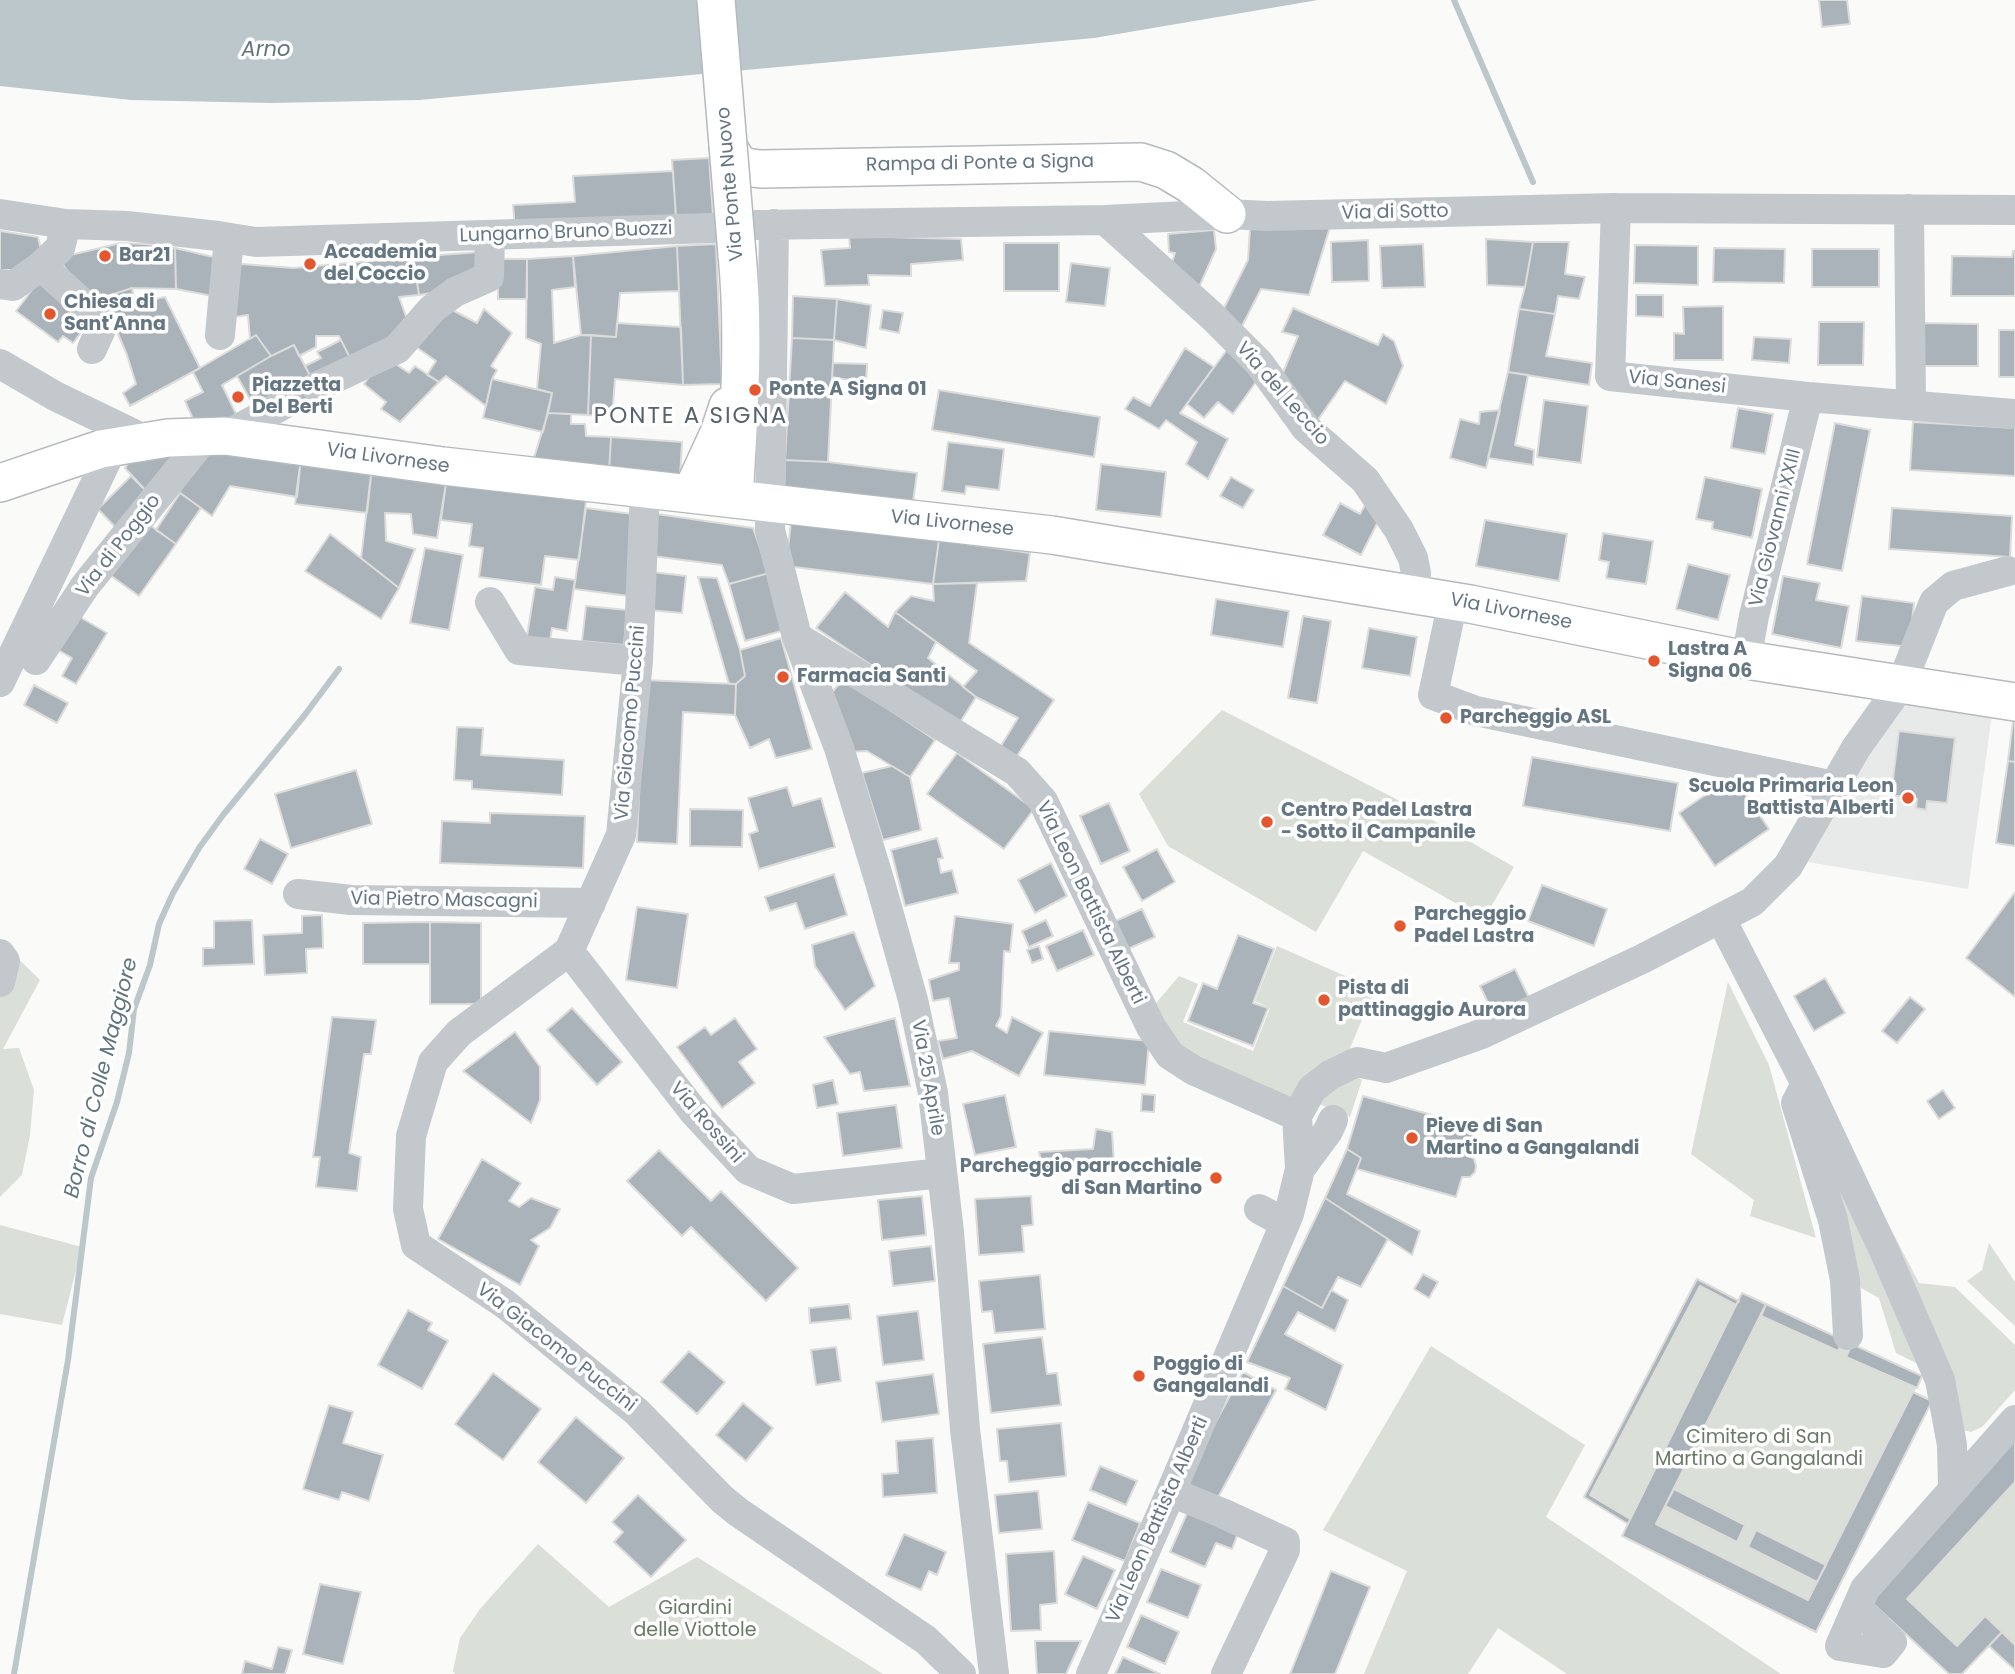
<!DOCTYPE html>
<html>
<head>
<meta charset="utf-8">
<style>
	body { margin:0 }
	canvas { display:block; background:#fafaf8 }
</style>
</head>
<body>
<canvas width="2015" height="1674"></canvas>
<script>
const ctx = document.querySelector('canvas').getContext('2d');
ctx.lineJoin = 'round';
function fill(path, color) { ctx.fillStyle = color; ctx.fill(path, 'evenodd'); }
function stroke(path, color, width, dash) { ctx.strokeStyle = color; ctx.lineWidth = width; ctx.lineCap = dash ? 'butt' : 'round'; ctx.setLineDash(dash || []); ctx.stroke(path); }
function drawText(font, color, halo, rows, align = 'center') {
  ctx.font = font + ' Poppins,sans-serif'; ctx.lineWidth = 7; ctx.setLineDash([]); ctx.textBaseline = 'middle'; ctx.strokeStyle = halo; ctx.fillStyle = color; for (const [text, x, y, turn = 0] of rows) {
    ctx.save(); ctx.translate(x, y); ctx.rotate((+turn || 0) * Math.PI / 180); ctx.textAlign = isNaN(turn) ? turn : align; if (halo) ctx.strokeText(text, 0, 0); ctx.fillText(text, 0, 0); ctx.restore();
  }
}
const built = new Path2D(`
	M1908,701l84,13 -24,175 -166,-28 68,-127z`);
const green = new Path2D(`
	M1222,710l172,88 120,69 -30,52 -121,-68 -47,81 -148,-86 -29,-52z
	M0,941l40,39 -37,69 16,-1 15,42 -4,45 -8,40 -22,22z
	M1277,946l98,43 -28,66 -57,47 -101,-43 -37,-51 27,-32 19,8 -15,38 70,29 17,-43 -15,-7z
	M1728,982l41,83 47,173 -66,-22 4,-16 -63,-46z
	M1357,1077l5,3 -12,37 -35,-15 1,-3z
	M1823,1099l96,184 36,4 60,58v45l-33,37 -11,5 -9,-2z
	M1804,1104l124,265 -32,-16 -17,-55 -18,-10z
	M0,1225l82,22 -20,78 -62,-11z
	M1989,1243l26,39v44l-48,-45 15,-11z
	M1697,1279l41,21 4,-7 180,83 -8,16 18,9 -116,231 -194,-96 6,-12 -44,-27z
	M1431,1346l154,99 -39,72 235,157h-214l-69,-46 -30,46h-104l43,-103 -84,-41z
	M2015,1440v230l-26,-24 -27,28h-13l-81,-75z
	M538,1544l71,63 88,-50 186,117h-428l-2,-3 7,-33 20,-29z`);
const water = new Path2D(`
	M0,0h1318l-224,38 -675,62 -149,3 -139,-3 -131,-14z`);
const stream = new Path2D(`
	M1454,0l79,182
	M14,1674l54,-314 23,-182 26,-76 12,-49 5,-44 16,-44 9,-41 14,-31 26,-45 24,-33 81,-99 35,-47`);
const building = new Path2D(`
	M1819,0h28l3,24 -28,3z
	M709,158l4,57 -37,3 -4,-58z
	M673,171l3,47 -161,10 -2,-23 62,-3 -2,-26z
	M1330,227l-21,68 -48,-6 -20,39 -19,-16 26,-52 2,-31z
	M1214,230l2,19 -20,45 -28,-19 7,-22 -6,-1 -1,-18z
	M0,231l38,6 3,13 -29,20h-12z
	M849,236l112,3 2,21 -52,4v12l-43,-1 1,10 -44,1 -4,-36 29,-2z
	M1486,239l47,3 -8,45 -38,-2z
	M1368,240l1,41 -37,1 -1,-40z
	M1533,242h36l-4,32 20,3 -6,22 -21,-3 -3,18 -36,-5 6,-22z
	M121,243l24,1 30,4 1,41 -44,-1 -42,14 -32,-44z
	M1004,243h55v48h-55z
	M716,244l6,140 -39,1 -6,-139z
	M1423,244l2,43 -43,1 -2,-42z
	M1635,245l63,1v39l-64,-2z
	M677,246l2,45 -59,2 -4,44 -35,-2 -8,-79z
	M175,248l47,11 -4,38 -42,-8z
	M1714,248l71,1 -1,34 -71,-1z
	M1812,249h67v38h-67z
	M2013,251h2v45h-64l1,-40 60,1z
	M480,252l1,22 -37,17 -25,4 -6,-38z
	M573,256l2,31 -23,3 2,53 27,-8h10l-3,80 -40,-2 4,-20 -15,-4 4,-45 -15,-6 1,-79z
	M413,257l6,38 -20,2 10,28 -57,37 -13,-26h-23v11l-17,9 -5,-11 -23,11 -15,-21 -6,4 -2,-24 -21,3 2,-55 65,5z
	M498,259h29v40h-29z
	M1071,263l39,5 -5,38 -39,-4z
	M38,282l46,34 -4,6 6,4 -13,17 -10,-7 -5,6 -42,-31z
	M132,288l3,15 30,-6 35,71 -70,38 -7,-13 13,-9 -9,-29 -19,-45 9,-3 -3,-13z
	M1636,295h27v22l-27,-1z
	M793,296l44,3 -3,41 -42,-2z
	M837,299l34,6 -5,43 -32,-8z
	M445,306l32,17 7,-14 28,24 -21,33 6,4 -5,9 -6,27 -40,-30 -7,6 -12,-7 9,-14 -24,-17z
	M1723,306v54h-49v-27l10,1 -1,-27z
	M1293,308l85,37 5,-11 11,7 9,25 -17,38 -41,-23 -28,40 -37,-41 18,-44 -16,-4z
	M1519,309l36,5 -9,42 46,7 -3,22 -81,-13z
	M883,310l20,3 -4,20 -19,-4z
	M1819,322h45l-1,43h-45z
	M617,323l64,4 2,58 -68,-6 -3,38 -24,-2 3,-80 25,2z
	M1921,323l57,1v42h-57z
	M1999,330h16v47h-16z
	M256,335l15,21 -49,29 18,37 -42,8 -13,-29 18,-9 -10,-20z
	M1754,337l37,2 -2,24 -37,-3z
	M792,338l42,2 -6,122 -43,-2z
	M341,340l11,22 -39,19 -8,-15 16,-8 -4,-6z
	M1232,343l29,32 -28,39 -15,-12 -14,16 -17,-14z
	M294,345l29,56 -25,14 -11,-21 -31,16 -19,-34 34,-20z
	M1185,348l29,19 -34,46 48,26 -20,40 -22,-15 11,-22 -31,-22 -7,9 -34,-20 8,-12 17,9z
	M391,361l18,12 6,-7 24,16 -39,40 -19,-13 5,-7 -22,-18 12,-16z
	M833,363l34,1 -1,19 -34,-6z
	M1508,372l20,3 -13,70 19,5 -1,15 -45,-7z
	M492,379l60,14 -9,39 -60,-14z
	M939,390l161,27 -6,40 -162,-27z
	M1544,400l44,6 -7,57 -44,-6z
	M1738,408l35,6 -8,40 -34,-6z
	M1500,410l-14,58 -36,-10 10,-39 19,5 1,-12z
	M548,413l23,1v10h14l1,12 25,1 -2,35 -77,-8z
	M1913,422l102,6v48l-105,-6z
	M1835,423l35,7 -28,141 -35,-7z
	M611,437l71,5 -2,35 -71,-5z
	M948,442l56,7 -5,41 -33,-4 -1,8 -23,-3z
	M206,445l95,13 -4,39 -67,-11 -18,30 -40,-29z
	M180,450l-32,43 -23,-25 11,-16z
	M301,458l71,9 -5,46 -72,-9z
	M785,460l43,2 89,11 -5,36 -128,-11z
	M1101,464l65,8 -5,45 -65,-7z
	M371,475l75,9 -9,54 -24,-4 -2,-20 -26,-1 1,28 29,8 -16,39 -38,-30z
	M447,475l140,18 -8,67 -34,-4 -4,29 -62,-8 4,-29 -14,-2 3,-22 -31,-4z
	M131,476l21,21 -34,33 -20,-21z
	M1231,477l23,13 -11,18 -23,-12z
	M1705,477l57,12 -10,49 -40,-9 1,-7 -17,-3z
	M180,493l21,15 -25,36 -20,-14z
	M1340,503l20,11 5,-9 17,9 -21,41 -38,-20z
	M586,508l54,7 -11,81 -55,-7z
	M1892,508l120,8 -2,41 -121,-8z
	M657,514l96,14 16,45 -40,11 -7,-19 -70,-9z
	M1485,520l82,14 -8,47 -83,-15z
	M791,522l148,18 -6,44 -147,-18z
	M147,523l29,21 -37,52 -29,-21z
	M1603,533l50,8 -7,43 -40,-6 3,-16 -10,-2z
	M330,534l69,54 -18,31 -76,-48z
	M939,540l91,13 -4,28 -93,3z
	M425,548l38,7 -14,75 -39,-7z
	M1688,564l42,11 -12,45 -42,-11z
	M652,572l34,4 -4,37 -34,-3z
	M769,573l16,57 -40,11 -16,-57z
	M1783,576l37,7 -4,17 33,6 -8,42 -69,-14z
	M555,577l20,3 -8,51 -15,-3 -4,24 -23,-4 10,-61 18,3z
	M698,577l19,1 23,72 5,26 -9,8h-7z
	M977,583l-8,60 85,57 -39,59 -16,-10 19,-31 -42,-21 -13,-10 14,-16 -82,-59 16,-16 23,5 -1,-17z
	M845,592l43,35 7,-15 41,30 -8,16 48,39 -17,27 -143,-96z
	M1862,596l52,7 -5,44 -53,-6z
	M1216,599l73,12 -6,36 -72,-12z
	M586,606l41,4 -3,35 -42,-4z
	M78,616l29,17 -31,51 -14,-8 10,-18 -14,-8z
	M1303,616l28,5 -14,82 -29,-5z
	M1369,628l48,9 -7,39 -48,-8z
	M781,638l31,111 -36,9 -7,-19 -19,9 -15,-33 1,-31 9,-8 -5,-26z
	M843,679l92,61 -25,37 -43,-26 -19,1 -19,-56z
	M644,680l92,4 -1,31 -52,-3 -6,132 -40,-2z
	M34,685l34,18 -11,20 -33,-18z
	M2013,721h2v41l-7,-1z
	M457,727l26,1 -2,27 83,5 -2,35 -90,-6v-8l-18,-1z
	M1899,731l56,7 -8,65 -20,-2 -1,9 -10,-2 1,-9 -26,-4z
	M957,753l77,56 -30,40 -77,-55z
	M1532,757l146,26 -8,48 -147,-25z
	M2008,761l7,1v84l-19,-3z
	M892,766l18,11 11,53 -38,10 -21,-67z
	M356,770l16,54 -81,24 -16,-54z
	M1733,776l36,53 -54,37 -36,-53z
	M787,787l6,19 28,-8 14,49 -76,22 -10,-35 9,-3 -10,-33z
	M1109,803l21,48 -29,13 -21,-48z
	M690,809l53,1 -1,37 -52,-1z
	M490,813l95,3 -2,52 -143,-5 2,-42 48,2z
	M937,838l6,20 -5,1 3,14 11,-3 6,23 -53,13 -14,-56z
	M260,839l28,15 -16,30 -28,-15z
	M1157,849l18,33 -33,19 -19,-34z
	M1051,863l16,33 -32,17 -17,-33z
	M834,874l13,41 -42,14 -9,-26 -26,8 -5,-14z
	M1542,885l65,24 -13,37 -66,-25z
	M2015,892v105l-49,-39z
	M637,907l51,7 -11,74 -51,-8z
	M1142,909l13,28 -32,14 -12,-28z
	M322,915l1,33 -17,1 1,24 -42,2 -2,-40 39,-2v-17z
	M955,916l58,8 -3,28 -6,-1 -3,65 -5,10 11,7 5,-16 31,16 -24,43 -47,-25 -29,8 -5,-18 19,-3 -8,-40 -16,3 -4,-21 30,-10v-7h-10z
	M252,920l2,44 -51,2v-18h11v-27z
	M1046,920l7,16 -24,11 -7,-16z
	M430,922v42h-67v-41z
	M430,922l51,1v81h-51z
	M1083,930l11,25 -37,16 -11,-25z
	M854,932l21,54 -30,24 -30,-44 -3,-21z
	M1238,935l36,14 -21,54 15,5 -15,38 -65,-25 15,-38 14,6z
	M1039,946l4,13 -11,4 -5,-13z
	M1515,969l14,29 -35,17 -14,-29z
	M1825,978l20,35 -31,18 -20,-35z
	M1910,997l15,12 -28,34 -15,-12z
	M572,1008l50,54 -25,23 -50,-55z
	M332,1017l44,3 -5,34h-7l-15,99 12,4 -4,34 -41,-4 4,-30h-7z
	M735,1018l22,31 -18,13 16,21 -33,25 -45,-61 28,-20 6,8z
	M895,1018l15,68 -46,5 -4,-19 -10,2 -26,-37z
	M1049,1031l100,10 -4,44 -101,-10z
	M515,1032l25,35v33l-9,23 -68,-52z
	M833,1080l5,24 -21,4 -4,-23z
	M1943,1090l12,18 -16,11 -12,-18z
	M1142,1094l13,1 -1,17 -13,-1z
	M1005,1095l11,52 -41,8 -12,-51z
	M1363,1096l113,31 -8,28 6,4 2,7 -1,6 -5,5h-8l-6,20 -99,-28 4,-11 -14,-9z
	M896,1105l6,43 -59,8 -6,-43z
	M1096,1129l16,3 2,31 -71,6 -4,-17 54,-3z
	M1347,1149l14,9 -14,36 73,37 -8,24 -87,-57z
	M659,1150l52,51 10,-10 77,77 -32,33 -75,-74 -9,9 -55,-55z
	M482,1159l39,24 -12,18 10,6 12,-9 29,11 -10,19 -19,12 8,6 -19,39 -82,-46z
	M922,1196l4,39 -44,5 -4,-40z
	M1031,1196l2,29 -11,1 2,26 -45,3 -4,-56z
	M1325,1198l63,41 -27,48 -23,-10 -16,31 -39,-22z
	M931,1246l4,35 -42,5 -4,-35z
	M1423,1274l15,8 -9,16 -15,-9z
	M1040,1275l5,54 -50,4 -3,-22 -10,1 -3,-31z
	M1697,1279l42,22 -3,4 -36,-19 -110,209 40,24 -2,5 -44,-27z
	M1283,1286l39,22 9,-18 17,10 -13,31 -37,-19 -13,22 58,31 -17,45 -41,-21 5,-11 -43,-16z
	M1742,1293l24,11 -110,220 152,76 105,-208 19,9 -116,231 -194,-96z
	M849,1304l2,15 -41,4 -1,-15z
	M1766,1304l77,36 -5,11 -77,-35z
	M408,1310l24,13 -4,7 20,11 -26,48 -44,-24z
	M918,1311l6,49 -41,5 -6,-49z
	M1042,1337l5,37 10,-1 4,32 -70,8 -8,-69z
	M1852,1344l70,32 -5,12 -71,-31z
	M836,1347l5,34 -25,4 -5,-35z
	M689,1351l36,31 -28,32 -36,-32z
	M1243,1372l33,18 -61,113 -33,-19z
	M493,1373l48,36 -38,51 -48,-36z
	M933,1374l6,40 -57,8 -6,-40z
	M743,1403l30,25 -27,33 -30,-26z
	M329,1405l24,7 -10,31 40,12 -14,46 -27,-9 -3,8 -36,-11z
	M576,1417l48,41 -38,45 -48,-41z
	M1061,1423l5,53 -57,6 -2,-21h-7l-3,-32z
	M933,1438l4,55 -54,4 -1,-23 16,-1 -2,-32z
	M2015,1440v42l-108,117 50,47 28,-30 17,16 -40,42h-13l-81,-75z
	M1100,1466l37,15 -11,24 -36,-15z
	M1674,1489l71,36 -8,17 -72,-36z
	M1038,1491l4,38 -43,4 -4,-38z
	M638,1495l48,45 -35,37 -37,-35 9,-10 -11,-10z
	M1088,1502l52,21 -15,38 -53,-21z
	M1188,1511l50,22 -6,16 -16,-6 -11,24 -35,-15z
	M1756,1530l70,35 -9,17 -69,-35z
	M904,1534l42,18 -9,23 -8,-4 -8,19 -35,-15z
	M1054,1551l3,52 -17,2 1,25 -30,1 -5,-77z
	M1083,1556l32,14 -18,39 -32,-15z
	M1161,1569l40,16 -13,33 -41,-16z
	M1331,1571l39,16 -35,87h-45z
	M320,1584l41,8 -18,72 -40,-10z
	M1141,1615l38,17 -14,32 -38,-17z
	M2002,1632l13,13v25l-26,-24z
	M1035,1641h46l-15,33h-29z
	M278,1647l14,3 -7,24h-43l3,-13 27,8z
	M1123,1657l37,17h-45z`);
const minor = new Path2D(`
	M1616,208l-6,168 198,21 207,17
	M1909,209l2,196
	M0,214l66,10 61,2 91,10 38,6 457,-14
	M1105,220l107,96 47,47 47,65 59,52 34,50 14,28 3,15 -2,21
	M774,224l-4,306 27,107 42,111 42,138 32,114 20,93 16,139 16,197 29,245
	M757,225l348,-5 122,-6 40,2 349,-8 399,2
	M41,266l59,53 1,10 -9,20
	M0,284l13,2 28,-20 19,-18 6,-24
	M220,335l9,-97
	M0,364l55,32 91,44
	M316,387l81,-38 35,-40 23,-17 34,-15 1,-41
	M225,436l63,-34
	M645,488l-7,173 -17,174 -52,116 -110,82 -26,29 -22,74 -3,73 8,36 89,59 132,108 85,87 16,13 188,128 35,34
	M1453,601l-20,94 43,16 358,75
	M490,602l29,48 119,11
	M797,637l220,135 26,29 108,226 19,28 23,15 104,46
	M36,660l49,-74 121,-150
	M1746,660l8,-44 54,-219
	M0,682l113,-235
	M298,894l53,6 240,3
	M1721,919l85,165 -10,19 37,117 12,60 3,55
	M569,951l125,161 54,58 45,19 149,-16
	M0,954l5,7 -5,21
	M1806,1084l77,164 57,132 12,65 1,45 -88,99 -25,57 43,7 9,-11 -35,-35
	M1297,1116l15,-27 18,-14 27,-13 29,6 98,-35 158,-74 110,-57 36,-36 68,-118 45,-63 33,-83 19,-16 55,-15
	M1300,1169l28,-38 5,-11
	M1259,1209l26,14
	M1953,1490l62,-70
	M1171,1492l51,21 63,29v8l-59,124
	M1091,1674l80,-182 118,-278 11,-45 -3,-53`);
const major = new Path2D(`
	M728,146c9,18 13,22 34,23l379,-7 25,8 25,15 36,29
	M0,483l101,-34 67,-11 57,-2 218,30 609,69 418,69 276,56 269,42
	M691,494l28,-61 9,-27
	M734,499c5,-82 11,-164 3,-245`);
const majorBridge = new Path2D(`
	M716,0l21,254`);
const markers = [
	[105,256,7,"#e4572e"],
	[310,264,7,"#e4572e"],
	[50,314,7,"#e4572e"],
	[755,390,7,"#e4572e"],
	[238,397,7,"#e4572e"],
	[1654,661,7,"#e4572e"],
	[783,677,7,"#e4572e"],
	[1446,718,7,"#e4572e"],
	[1908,798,7,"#e4572e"],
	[1267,822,7,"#e4572e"],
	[1400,926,7,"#e4572e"],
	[1324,1000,7,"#e4572e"],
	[1412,1138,7,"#e4572e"],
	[1216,1178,7,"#e4572e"],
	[1139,1376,7,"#e4572e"]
];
const streetNames = [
	["Rampa di Ponte a Signa",980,164,-1],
	["Via Ponte Nuovo",731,184,-95],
	["Via di Sotto",1395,213,-1],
	["Lungarno Bruno Buozzi",566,233,-2],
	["Via Sanesi",1677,383,6],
	["Via del Leccio",1282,394,49],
	["Via Livornese",388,459,8],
	["Via Livornese",952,524,6],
	["Via Giovanni XXIII",1776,528,-76],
	["Via di Poggio",119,546,-52],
	["Via Livornese",1511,612,11],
	["Via Giacomo Puccini",631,723,-85],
	["Via Pietro Mascagni",444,901,1],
	["Via Leon Battista Alberti",1090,903,64],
	["Via 25 Aprile",927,1078,80],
	["Via Rossini",706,1123,49],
	["Via Giacomo Puccini",556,1348,38],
	["Via Leon Battista Alberti",1158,1520,-66]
];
const poiNames = [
	["Accademia",324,253],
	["del Coccio",324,275],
	["Bar21",119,256],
	["Chiesa di",64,303],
	["Sant'Anna",64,325],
	["Piazzetta",252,386],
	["Del Berti",252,408],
	["Ponte A Signa 01",769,390],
	["Lastra A",1668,650],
	["Signa 06",1668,672],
	["Farmacia Santi",797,677],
	["Parcheggio ASL",1460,718],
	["Scuola Primaria Leon",1894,787,"right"],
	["Battista Alberti",1894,809,"right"],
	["Centro Padel Lastra",1281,811],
	["- Sotto il Campanile",1281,833],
	["Parcheggio",1414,915],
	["Padel Lastra",1414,937],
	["Pista di",1338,989],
	["pattinaggio Aurora",1338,1011],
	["Pieve di San",1426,1127],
	["Martino a Gangalandi",1426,1149],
	["Parcheggio parrocchiale",1202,1167,"right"],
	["di San Martino",1202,1189,"right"],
	["Poggio di",1153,1365],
	["Gangalandi",1153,1387]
];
const parkNames = [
	["Cimitero di San",1759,1438],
	["Martino a Gangalandi",1759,1460],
	["Giardini",695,1609],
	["delle Viottole",695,1631]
];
const waterNames = [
	["Arno",266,51],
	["Borro di Colle Maggiore",102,1078,-76]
];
const quarterNames = [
	["PONTE A SIGNA",691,417]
];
fill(built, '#e8e9e9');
fill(green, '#dadfd7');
fill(water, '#bbc7cb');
stroke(stream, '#bbc7cb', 6);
fill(building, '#aab3b9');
stroke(building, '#dcdcda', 2);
stroke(major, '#b5babe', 40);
stroke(minor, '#c3c8cc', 30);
stroke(major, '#fff', 37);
stroke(majorBridge, '#b5babe', 40, []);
stroke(majorBridge, '#fff', 37);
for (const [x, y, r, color] of markers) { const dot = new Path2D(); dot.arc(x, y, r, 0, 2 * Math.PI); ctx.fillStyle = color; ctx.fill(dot); stroke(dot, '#fff', 2.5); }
drawText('19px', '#657683', '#fff', streetNames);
drawText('bold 19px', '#657683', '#fff', poiNames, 'left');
drawText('19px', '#687a64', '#fff', parkNames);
drawText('italic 21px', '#60757c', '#fff', waterNames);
ctx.letterSpacing = '2px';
drawText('23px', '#57646e', '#fff', quarterNames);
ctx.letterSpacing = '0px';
</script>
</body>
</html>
